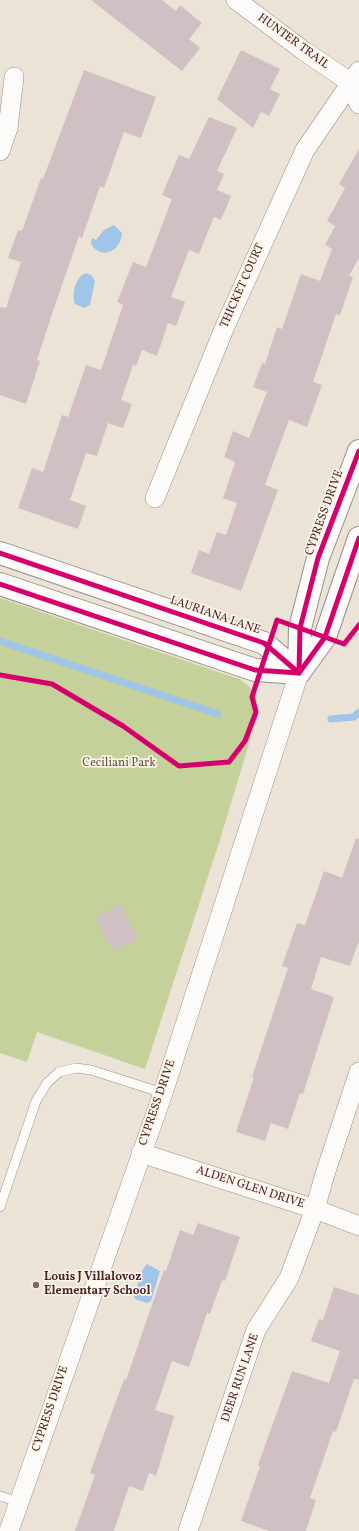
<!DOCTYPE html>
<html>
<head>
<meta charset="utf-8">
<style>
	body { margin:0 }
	canvas { display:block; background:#ebe3d5 }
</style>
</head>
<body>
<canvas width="359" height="1531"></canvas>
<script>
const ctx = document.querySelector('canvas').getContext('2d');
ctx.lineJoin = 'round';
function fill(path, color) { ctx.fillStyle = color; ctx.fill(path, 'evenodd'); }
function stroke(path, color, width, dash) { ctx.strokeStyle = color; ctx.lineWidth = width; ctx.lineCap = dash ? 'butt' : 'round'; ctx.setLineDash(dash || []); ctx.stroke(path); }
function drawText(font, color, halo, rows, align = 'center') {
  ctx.font = font + ' Vollkorn,serif'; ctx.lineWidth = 3.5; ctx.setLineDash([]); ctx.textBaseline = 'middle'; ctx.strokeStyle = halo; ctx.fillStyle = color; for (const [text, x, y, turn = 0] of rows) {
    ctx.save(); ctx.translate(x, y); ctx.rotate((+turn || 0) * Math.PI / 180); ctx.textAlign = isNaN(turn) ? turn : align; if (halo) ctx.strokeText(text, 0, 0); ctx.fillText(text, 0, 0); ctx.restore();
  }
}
const green = new Path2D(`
	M0,598l239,81c14,8 19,19 19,35l-39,129 -74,226 -108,-37 -10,30 -27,-9z`);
const water = new Path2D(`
	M114,225l8,8c-1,18 -20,28 -31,11l1,-6 4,2 8,-10z
	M86,273l5,2 4,6 -5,24 -6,3 -9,-4c-4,-9 1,-28 11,-31z
	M147,1264l13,7 -9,30 -4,2 -12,-4 -1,-3 9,-27z`);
const stream = new Path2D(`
	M0,641l218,73
	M331,719l23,-2 5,-5`);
const building = new Path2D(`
	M91,0h71l14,11 4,-6 22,18 -13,16 11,9 -18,23z
	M241,50l39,19 -10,20 10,5 -11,22 -8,-4 -8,16 -36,-29z
	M84,70l72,27 -15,41 -17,-6 -20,56 -4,-2 -18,52 -3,-2 -25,72 -17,52 3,1 -14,43 -26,-9v-88l6,1 15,-46 -13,-4 10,-28 4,1 19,-53 2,1z
	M209,117l28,11 -20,43 7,3 -7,16 14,6 -10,24 -7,-3 -15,37 -10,-4 -18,47 14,5 -9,24 -8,-3 -11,33 -15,-6 -6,16 -3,-1 -12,35 11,4 -9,24 -15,-5 -11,33 -11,-3 -16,47 16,6 -8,23 -60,-21 14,-40 11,4 19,-57 6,2 18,-52 15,5 22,-65 -6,-3 16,-40 13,5 26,-68 -10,-4 17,-40 10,4z
	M359,149v109l-10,18 4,1 -13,38 -4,-1 -23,68 9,3 -15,42 -18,-7 -24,65 13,5 -37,101 -50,-18 8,-23 10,4 8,-22 9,3 11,-32 -14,-5 12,-36 -11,-5 9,-26 16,7 18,-46 -14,-5 9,-24 3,1 12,-37 5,2 19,-55 19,7 12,-32 -7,-4 10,-19 -8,-5 18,-33 -6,-4z
	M356,838l3,1v102l-9,25 -29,-9 -10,32 23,8 -31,97 -3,-1 -12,36 -17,-6 -6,18 -29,-9 18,-55h-2l36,-109 -6,-2 15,-43 8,2 19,-54 18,7z
	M120,904l18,34 -25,13 -18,-33z
	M198,1223l42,14 -15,44 -3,-1 -12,34 -3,-1 -18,54 -17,-6 -17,49 19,6 -18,60 -7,-3 -6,18 -14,-5 -15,45h-39l20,-56 -5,-2 34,-94 2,1 38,-110 2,1 14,-41 13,5z
	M334,1287l25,8v85l-5,-1 -18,53 -3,-1 -23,67 6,2 -10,31h-37l-28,-10 19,-55 -2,-1 34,-94 37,12 11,-32 -29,-10 8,-22 4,1z`);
const service = new Path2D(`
	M0,1207l36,-106 11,-18 12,-11 17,-4 15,2 72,23
	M0,1496l19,6`);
const minor = new Path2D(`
	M236,0l68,51 46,31 9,2
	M350,82l9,22
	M0,151l8,-23 6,-51
	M155,498l71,-174 79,-174 54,-79
	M141,1153l174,56 44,17
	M9,1531l154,-438 136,-420
	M188,1531l68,-201 33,-52 26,-69 10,-35 34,-102`);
const tertiary = new Path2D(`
	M0,553l264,90 35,30
	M0,584l255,86 44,3
	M299,673l1,-45 18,-70 41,-107
	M299,673l26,-36 34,-99`);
const cycleway = new Path2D(`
	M0,553l264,90 35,30
	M0,584l255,86 44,3
	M299,673l1,-45 18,-70 41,-107
	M299,673l26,-36 34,-99
	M0,675l52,9 71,42 56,40 50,-4 16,-21 11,-29 -4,-15 25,-77 67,24 15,-19`);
const markers = [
	[36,1285,4,"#826466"]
];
const streetNames = [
	["HUNTER TRAIL",293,42,36],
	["THICKET COURT",243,286,-66],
	["CYPRESS DRIVE",325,513,-70],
	["LAURIANA LANE",215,616,19],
	["CYPRESS DRIVE",158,1103,-71],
	["ALDEN GLEN DRIVE",250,1188,18],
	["DEER RUN LANE",241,1378,-71],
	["CYPRESS DRIVE",51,1409,-71]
];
const parkNames = [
	["Ceciliani Park",119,764]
];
const poiNames = [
	["Louis J Villalovoz",44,1278],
	["Elementary School",44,1292]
];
fill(green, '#c4d19b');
fill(water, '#a0c5e8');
stroke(stream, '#a0c5e8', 7);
fill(building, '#d1c0c3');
stroke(service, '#9a8f8a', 10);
stroke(minor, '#9a8f8a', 20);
stroke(tertiary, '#9a8f8a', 24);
stroke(service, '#fcfbf9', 9);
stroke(minor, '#fcfbf9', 19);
stroke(tertiary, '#fcfbf9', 22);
stroke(cycleway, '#d6006c', 5);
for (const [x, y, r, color] of markers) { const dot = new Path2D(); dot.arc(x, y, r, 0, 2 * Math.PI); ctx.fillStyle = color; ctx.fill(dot); stroke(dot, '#fcf5e5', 1.5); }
drawText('12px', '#4a1f2b', '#fcf5e5', streetNames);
drawText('12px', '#65503e', '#fcf5e5', parkNames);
drawText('bold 12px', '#4a1f2b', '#fcf5e5', poiNames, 'left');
</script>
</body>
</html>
